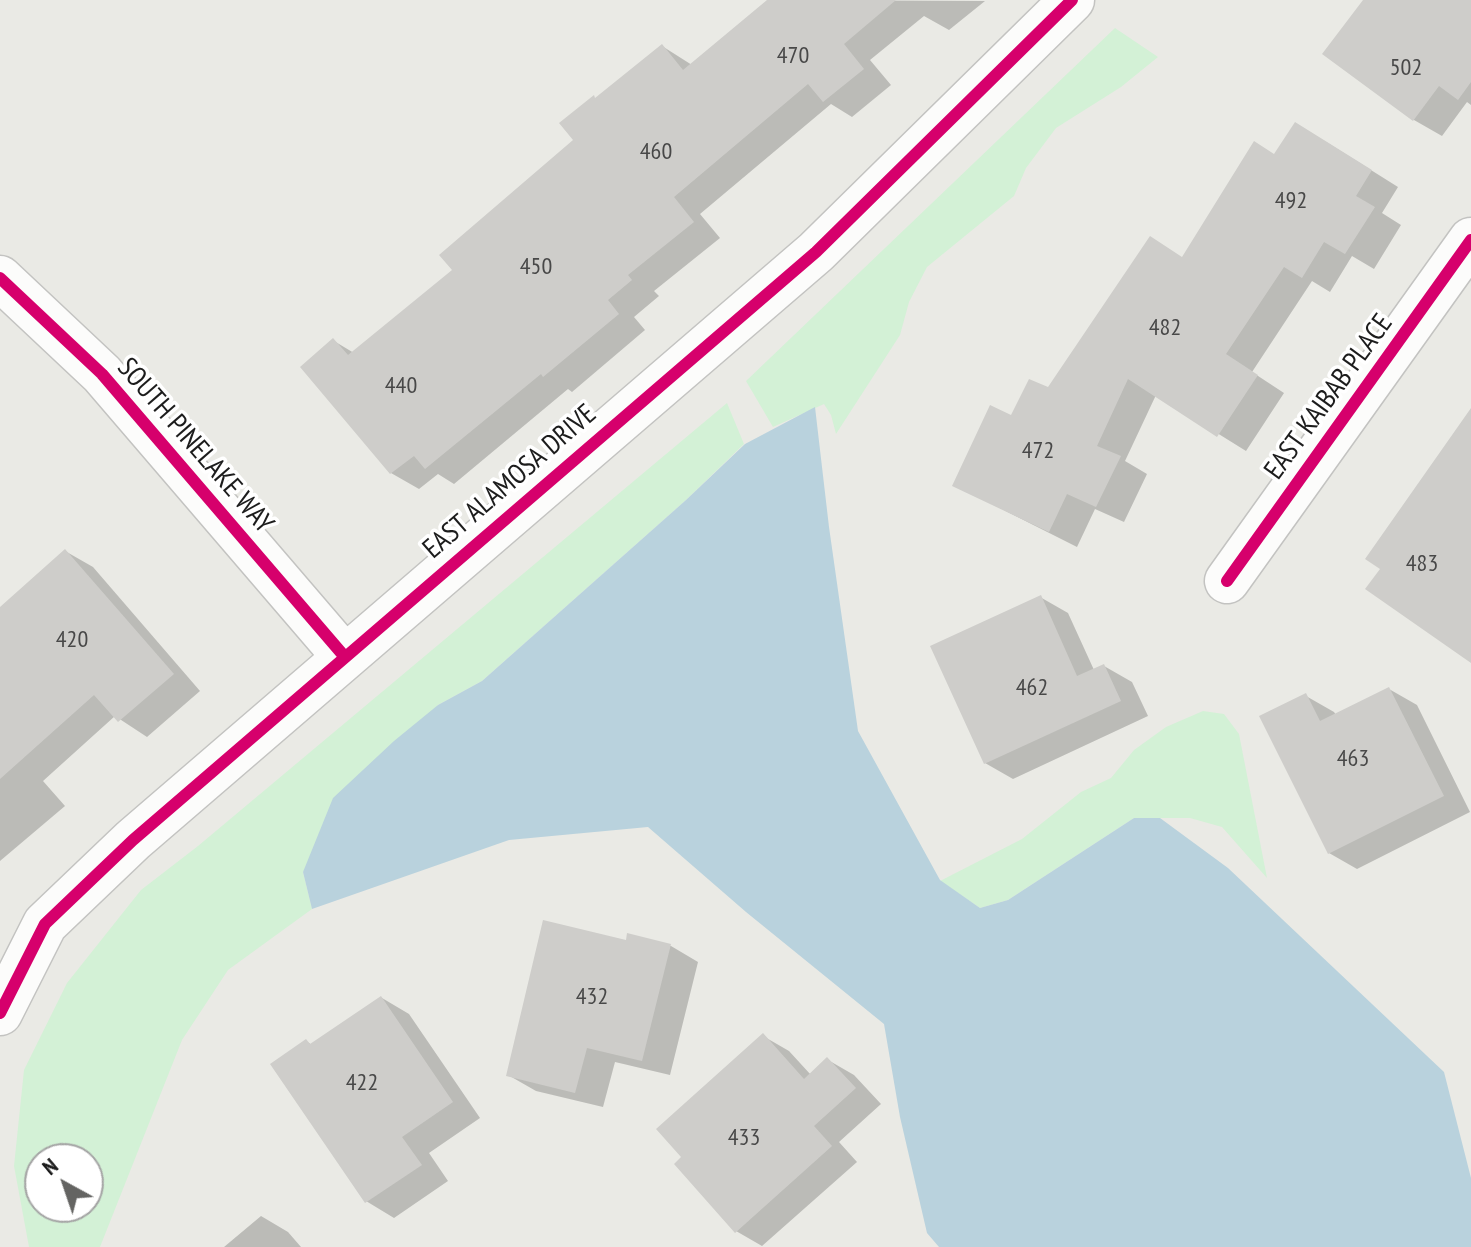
<!DOCTYPE html>
<html>
<head>
<meta charset="utf-8">
<style>
	body { margin:0 }
	#map { position:relative; width:1471px; height:1247px; overflow:hidden; background:#eaeae5; font-family:"PT Sans Narrow",sans-serif }
	canvas { display:block }
	.north { position:absolute; left:24px; top:1143px; width:80px; height:80px; box-sizing:border-box; background:#fff; border:2px solid #a4a4a4; border-radius:50%; rotate:320deg; font-size:22px; font-weight:700; line-height:32px; text-align:center; color:#1c1c1c }
	.north::after { content:''; display:block; margin:auto; width:28px; height:36px; background:#646462; clip-path:polygon(50% 0,100% 100%,50% 72%,0 100%) }
</style>
</head>
<body>
<div id="map">
<canvas width="1471" height="1247"></canvas>
<div class="north">N</div>
</div>
<script>
const ctx = document.querySelector('canvas').getContext('2d');
ctx.lineJoin = 'round';
function fill(path, color) { ctx.fillStyle = color; ctx.fill(path, 'evenodd'); }
function stroke(path, color, width, dash) { ctx.strokeStyle = color; ctx.lineWidth = width; ctx.lineCap = dash ? 'butt' : 'round'; ctx.setLineDash(dash || []); ctx.stroke(path); }
function drawText(font, color, halo, rows, align = 'center') {
  ctx.font = font + ' "PT Sans Narrow",sans-serif'; ctx.lineWidth = 7; ctx.setLineDash([]); ctx.textBaseline = 'middle'; ctx.strokeStyle = halo; ctx.fillStyle = color; for (const [text, x, y, turn = 0] of rows) {
    ctx.save(); ctx.translate(x, y); ctx.rotate((+turn || 0) * Math.PI / 180); ctx.textAlign = isNaN(turn) ? turn : align; if (halo) ctx.strokeText(text, 0, 0); ctx.fillText(text, 0, 0); ctx.restore();
  }
}
const park = new Path2D(`
	M1115,28l43,29 -37,30 -65,41 -30,40 -12,28 -87,71 -18,35 -9,33 -64,99 -5,-19 -7,-11 -51,23 -27,-46z
	M727,403l17,41 -58,56 -204,181 -44,24 -135,167 9,37 -84,61 -46,70 -82,207h-71l-15,-81 10,-96 43,-87 74,-93 57,-44zM40,1159h48v48h-48z
	M1203,711l21,3 15,20 28,144 -45,-51 -32,-9h-56l-126,82 -28,8 -40,-27 82,-42 59,-47 30,-14 23,-28 32,-23z`);
const water = new Path2D(`
	M815,407l14,120 29,204 82,149 40,28 28,-8 126,-82h26l68,50 216,204 27,106v69h-532l-12,-14 -27,-116 -16,-93 -138,-112 -98,-85 -139,13 -197,69 -9,-37 30,-74 61,-57 44,-36 44,-24 204,-181 59,-56z`);
const shadow = new Path2D(`
	M770,0l215,1 -36,29 -25,-14 -54,44 21,25 -39,32 -21,-13 -131,110 20,24 -66,53 5,5 -25,21 11,13 -73,62 -4,-3 -114,95 -16,-10 -19,15 -28,-16 -57,-132 20,12 101,-83 121,-129 21,-41 65,-54 30,19z
	M1365,0h106v105l-4,-3 -25,34 -28,-16z
	M1323,140l75,47 -16,26 19,12 -27,44 -22,-13 -22,36 -18,-11 -60,91 32,21 -38,58 -90,-56 -31,66 22,13 -23,48 -29,-13 -18,38 -123,-62 58,-67 36,-28 136,-132 92,-102z
	M65,551l28,16 107,124 -53,46 -32,-21 -72,65 22,25 -65,55v-252z
	M1040,597l28,16 26,57 10,-4 28,16 16,34 -135,63 -28,-16z
	M1389,689l28,16 53,107 -113,57 -28,-16 -23,-157 28,16 2,3z
	M629,936l42,10 27,16 -28,113 -55,-13 -12,45 -67,-16 -28,-16 119,-133z
	M382,998l27,16 71,104 -51,35 19,28 -54,37 -28,-17 -60,-160 6,4z
	M763,1036l26,15 22,24 17,-15 26,15 27,29 -42,38 18,20 -95,84 -26,-15z
	M261,1216l27,16 13,15h-77z`);
const building = new Path2D(`
	M767,0h129l-52,44 20,25 -41,33 -15,-18 -134,113 20,25 -66,53 4,5 -24,20 11,14 -76,63 -2,-3 -116,95 -11,-13 -24,18 -90,-107 33,-29 15,17 104,-85 -13,-15 134,-115 -14,-17 35,-28 1,3 67,-54 21,26z
	M1363,0h108v82l-13,18 -19,-14 -26,35 -91,-67z
	M1295,122l77,48 -16,26 19,11 -30,47 -21,-12 -22,36 -18,-11 -58,87 32,21 -41,62 -89,-58 -31,67 24,10 -25,51 -29,-13 -18,38 -97,-46 38,-81 21,10 18,-36 19,8 102,-151 32,21 72,-116 20,13z
	M1471,408v255l-106,-74 15,-20 -15,-10z
	M65,549l109,125 -56,48 -24,-27 -94,84v-172z
	M1041,595l36,81 27,-12 17,37 -137,63 -54,-118z
	M1389,687l55,109 -116,58 -69,-138 47,-23 14,28z
	M543,920l83,20 1,-7 44,11 -29,117 -55,-13 -12,45 -69,-17z
	M381,996l72,106 -51,35 20,28 -57,38 -95,-139 36,-25 4,5z
	M763,1033l41,46 23,-22 29,31 -42,38 18,20 -97,87 -61,-69 7,-7 -25,-28z`);
const minor = new Path2D(`
	M0,278l102,96 242,282
	M1227,581l244,-341
	M0,1013l45,-89 88,-84 683,-588 256,-252`);
const cycleway = new Path2D(`
	M0,278l102,96 242,282
	M1227,581l244,-341
	M0,1013l45,-89 88,-84 683,-588 256,-252`);
const numberNames = [
	["470",793,56],
	["502",1406,68],
	["460",656,152],
	["492",1291,201],
	["450",536,267],
	["482",1165,328],
	["440",401,386],
	["472",1038,451],
	["483",1422,564],
	["420",72,640],
	["462",1032,688],
	["463",1353,759],
	["432",592,997],
	["422",362,1083],
	["433",744,1138]
];
const streetNames = [
	["EAST KAIBAB PLACE",1329,397,-54],
	["SOUTH PINELAKE WAY",195,446,49],
	["EAST ALAMOSA DRIVE",510,482,-41]
];
fill(park, '#d3f1d6');
fill(water, '#b9d2dd');
fill(shadow, '#0003');
fill(building, '#cecdca');
stroke(minor, '#c3c3c1', 47);
stroke(minor, '#fcfcfb', 44);
stroke(cycleway, '#d6006c', 12);
drawText('24px', '#484848', null, numberNames);
drawText('28px', '#1c1c1c', '#fff', streetNames);
</script>
</body>
</html>
